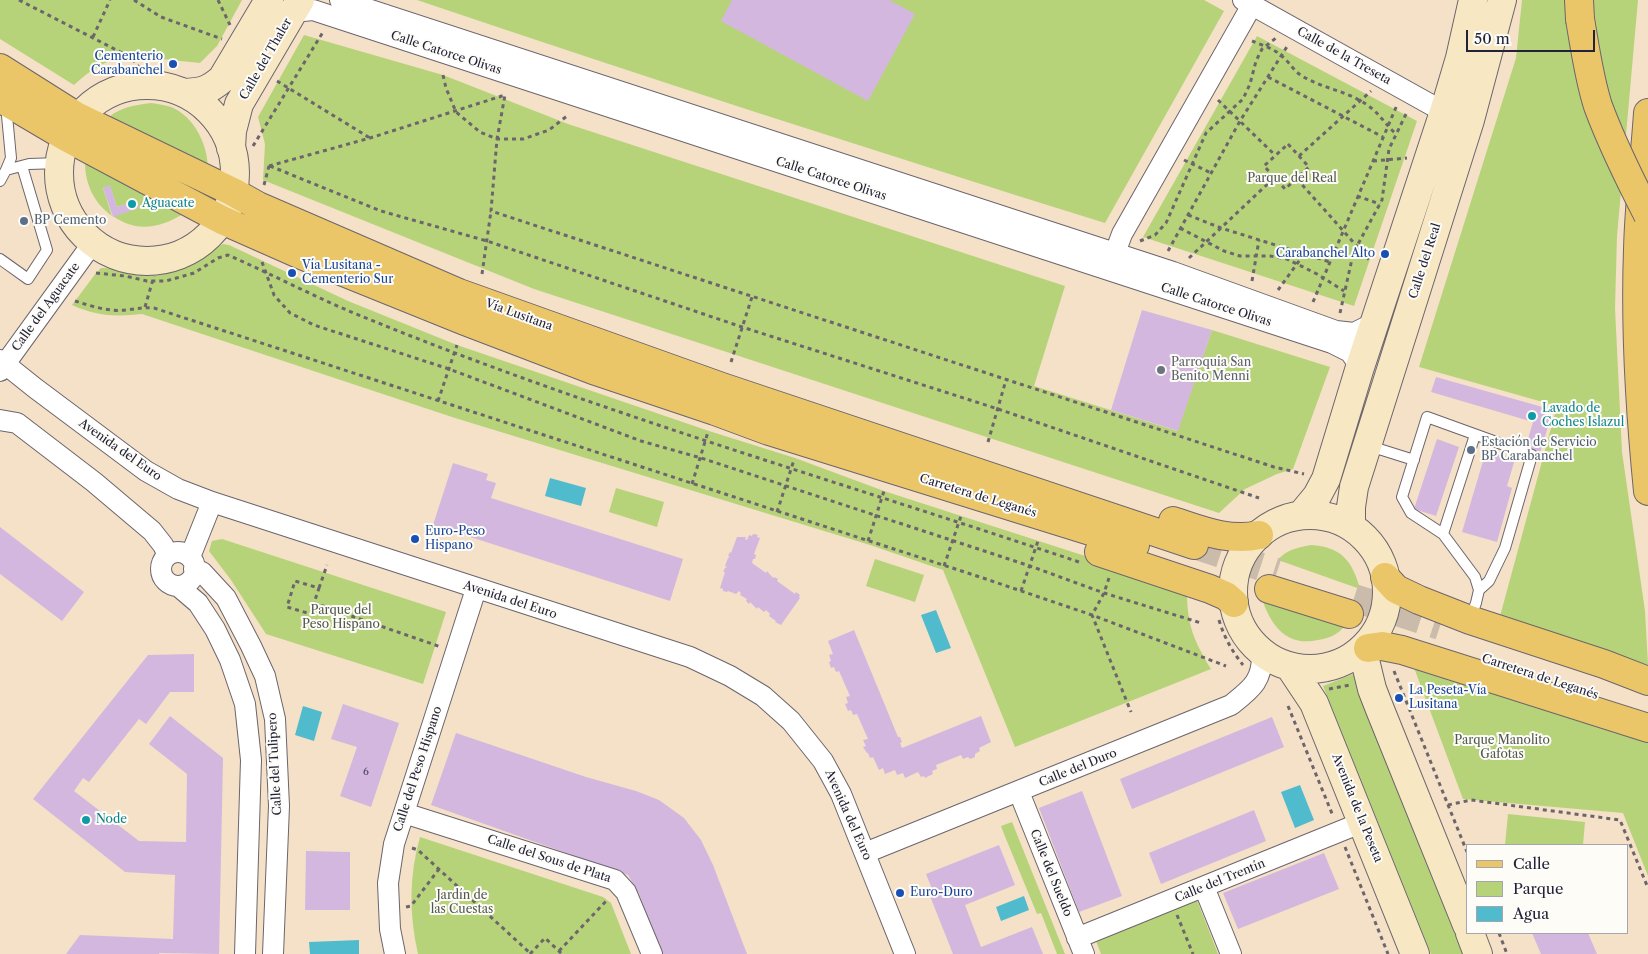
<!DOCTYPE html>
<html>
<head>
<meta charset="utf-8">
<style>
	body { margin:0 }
	#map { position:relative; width:1648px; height:954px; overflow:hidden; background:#f4e1c7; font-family:"Libre Caslon Text",serif }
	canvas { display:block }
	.legend { position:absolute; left:1466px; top:844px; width:162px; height:90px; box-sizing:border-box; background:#fdfcf7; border:1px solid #a5a5ac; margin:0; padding:6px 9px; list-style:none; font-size:15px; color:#22223b }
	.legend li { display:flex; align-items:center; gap:10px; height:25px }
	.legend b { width:25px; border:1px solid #a5a5ac }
	.scale { position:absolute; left:1466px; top:30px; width:129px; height:22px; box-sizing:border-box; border:2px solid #22223b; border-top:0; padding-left:6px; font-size:15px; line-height:18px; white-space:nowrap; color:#22223b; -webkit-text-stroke:4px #fdfcf7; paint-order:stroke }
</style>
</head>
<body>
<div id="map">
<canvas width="1648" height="954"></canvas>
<ul class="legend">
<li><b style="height:6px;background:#ebc669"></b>Calle</li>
<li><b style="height:14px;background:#b7d379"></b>Parque</li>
<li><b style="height:14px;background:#51bbce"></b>Agua</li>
</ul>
<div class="scale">50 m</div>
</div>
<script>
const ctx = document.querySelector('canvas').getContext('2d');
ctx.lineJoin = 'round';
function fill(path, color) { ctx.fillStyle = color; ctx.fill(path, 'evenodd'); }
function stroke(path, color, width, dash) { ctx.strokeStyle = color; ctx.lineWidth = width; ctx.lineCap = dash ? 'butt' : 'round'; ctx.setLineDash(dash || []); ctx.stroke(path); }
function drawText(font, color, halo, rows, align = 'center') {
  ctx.font = font + ' "Libre Caslon Text",serif'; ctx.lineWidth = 4; ctx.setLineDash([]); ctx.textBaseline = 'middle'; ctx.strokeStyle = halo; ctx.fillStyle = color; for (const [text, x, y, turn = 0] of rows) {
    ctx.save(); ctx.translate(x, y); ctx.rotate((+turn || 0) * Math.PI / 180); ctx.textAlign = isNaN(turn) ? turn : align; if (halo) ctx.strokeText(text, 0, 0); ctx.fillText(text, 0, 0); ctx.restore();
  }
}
const green = new Path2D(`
	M0,0h242l-25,46 -17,17c-27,-2 -64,-10 -90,-2 -14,5 -25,14 -36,24l-74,-46z
	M417,0h787l20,11 -119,212c-231,-72 -460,-146 -688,-223z
	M1522,0h116l-21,236 -2,72 7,144 23,159 3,54 -149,-45 58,-214 -138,-39 97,-309z
	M304,35l139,40 125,49 497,162 -31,100 143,45 35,-101 118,37 -37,102 -16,5 -32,15 -26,24 -685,-224 -271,-109 2,-36 -7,-27z
	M1257,36l160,85 -63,185 -211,-69z
	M151,103c7,1 14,2 20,4 24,10 37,38 37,63l-99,-53c12,-10 26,-12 42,-14z
	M85,162l98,52c-23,14 -46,19 -70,2l25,-8 -1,-7 -20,6 -7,-21 -7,2 9,28c-18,-13 -27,-32 -27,-54z
	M223,244l6,1 119,56 109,44 252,86 86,27 89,33 229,74 74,27c0,33 7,49 24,77l-196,78 -72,-177 -73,-25 -415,-127 -313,-104c-26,3 -46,2 -70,-9l24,-32 5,-5h5l48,8c24,-3 48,-19 69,-32z
	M616,488l48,14 -7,25 -48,-15z
	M222,539l224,73 -23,72 -157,-50 -35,-54 -22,-29 3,-10z
	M1311,545c30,2 41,15 49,44l-82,-29c9,-11 19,-12 33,-15z
	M875,559l49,16 -9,27 -49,-16z
	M1262,599l83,27c-8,9 -15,12 -27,14 -31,7 -47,-14 -56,-41z
	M1413,665l235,68v143l-25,-63 -160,-14z
	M1356,673l113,281h-38l-108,-268z
	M1508,814l77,8 -2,23h-78z
	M1012,822l53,132h-8l-16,-41 -4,1 -33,-80 -3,-8z
	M420,837l183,60 8,6 20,51h-213c-9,-40 -9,-78 2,-117z
	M1197,900l21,54h-117l-5,-13z`);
const water = new Path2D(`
	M550,478l36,10 -5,18 -36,-10z
	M936,610l15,38 -15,5 -15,-38z
	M303,706l19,6 -8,29 -19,-6z
	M1300,785l14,35 -19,8 -14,-36z
	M1024,896l5,14 -28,11 -5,-14z
	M359,940v14h-49l-1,-12z`);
const building = new Path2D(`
	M732,0h157l26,14 -47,87 -147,-80z
	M110,185l7,22 20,-6 2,7 -26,9 -10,-29z
	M1142,310l70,20 -34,101 -67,-21z
	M1436,377l117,33 -13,43 -15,-4 8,-27 -102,-30z
	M1437,439l22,8 -23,69 -22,-7z
	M1486,451l29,8 -8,27 5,2 -15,54 -35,-10z
	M453,463l35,11 -2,6 10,3 -5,15 192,61 -13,42 -237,-76z
	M0,527l84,65 -22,29 -62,-47z
	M753,534l5,1 -1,2 3,1 -6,16 2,1 -1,4h-2l-1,4 14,10 1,-2 6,7 1,-1 4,2 -1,2 18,13 1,-2 4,3 -1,2 1,1 -19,27 -6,-3 1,-1 -7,-5 1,-2 -4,-4 -2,2 -6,-5 -1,2 -7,-7 -1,2 -3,-3 1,-2 -7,-4 1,-2 -2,-2 -3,3 -8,-3 -1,1 -4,-1v-2l-3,-1 5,-16h-2l2,-4 2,-1 -2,-1 3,-8 2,-1 -2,-1 2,-4 1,1 6,-16h9l-1,2 2,1 2,-5 3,1z
	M854,630l44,107h2l2,5 -2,1 2,5 79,-32 10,26 -12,6 1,3 -5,3v3l-5,2 -2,-2 -5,2 -2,-4 -25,10 1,4 -5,2 1,3 -8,4 -1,-2 -3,1 -3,-5 -13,6 -2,-5 -6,2 -2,-5 -10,4 -2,-6 -4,2 -6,-13 -3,1 -2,-5h-1l-4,-6 3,-1 -3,-6 5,-1 -11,-25 -4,1 -2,-5 -3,1 -3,-7 3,-1 -2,-6 4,-1 -11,-25 -3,1 -2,-5 -3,1 -2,-6 2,-1 -2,-6 4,-1 -5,-13z
	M194,654v38h-24l-24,32 -7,-5 -50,63 -6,-4 -9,13 65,50 47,1 1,-68 -38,-30 21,-28 53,42 -4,196 -60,-1v1h-93l14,-19 93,4 2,-64 -50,-3 -92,-73 115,-144z
	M343,704l56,19 -28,84 -31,-11 17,-49 -26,-8z
	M1272,717l12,30 -152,62 -12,-30z
	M456,733l130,44 50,14 23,9 25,18 17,22 12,25 34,89h-86l-22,-60 -11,-19 -197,-70z
	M1082,791l40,105 -43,16 -40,-104z
	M1254,810l12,31 -105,43 -12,-31z
	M999,845l16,40 -50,20 16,42 51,-20 11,27h-90l-25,-63 4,-2 -6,-15z
	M306,851l44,1v58h-45z
	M1324,853l15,36 -101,40 -15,-36z
	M1532,933h56l9,21h-56z`);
const primaryTunnel = new Path2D(`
	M1194,545l83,27
	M1354,598l86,28`);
const path = new Path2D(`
	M19,0l113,58 20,27
	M134,0l27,17 61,22
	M218,0l12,25
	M93,37l17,-37
	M1252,41c10,4 23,8 31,16 7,6 11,14 19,19 18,11 39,14 57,24 19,10 23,21 37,34
	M443,75l3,13 10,24 24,20 17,7h26l26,-9 18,-14
	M1268,77l115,60
	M277,81l93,57
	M1218,100l57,55
	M1288,144l21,23 -24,22 -21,-23z
	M253,146l70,-114
	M1299,156l72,-65
	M1184,160l27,13
	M1373,161l34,-3
	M269,166l101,-28 135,-43 -8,44 -6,72 783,256 30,7
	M270,166l111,45 106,30 255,86 256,82 261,89
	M1297,179l74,83
	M264,185l5,-19
	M1357,196l23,8
	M1188,215l33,13 109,34
	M1180,228l44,23 16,5h30l17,3 30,15 27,17
	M1140,241l15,-6 11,-12 40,-90 37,-34 7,-15 6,-23 6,-12 14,-11
	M1168,251l72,-130 48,-76
	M1189,258l85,-80
	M262,262l12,33 16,18 24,12 135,44 192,72 60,17 329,108 74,27 97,30
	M96,273l29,3 22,5h19l28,-8 24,-15 10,-3c43,19 85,41 128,59 236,97 482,167 723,248
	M482,274l9,-63
	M1252,281l7,-41
	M1278,290l26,-36
	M75,301c16,5 34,11 51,9 10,-1 18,-3 28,-2l829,270 109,37 134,51
	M1313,302l84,-197
	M145,307l9,-31
	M1340,313l12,-54 5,-13 25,-46 7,-51 18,-37
	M731,362l21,-65
	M438,401l19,-56
	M988,442l18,-62
	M692,484l16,-52
	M777,512l17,-52
	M868,541l16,-50
	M944,566l17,-50
	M1109,578l-5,15 -12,22 39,97
	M319,588l8,-23
	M1021,591l17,-50
	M314,603l-3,11 -24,-7 8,-26 24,7 -5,15 127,44
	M1219,620c5,17 13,31 24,45
	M1394,671l73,181
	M1329,689l21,-4
	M1288,706l45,110
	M1448,805l23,-5 149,20 28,68
	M1345,847l43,107
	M412,848l6,2 112,103
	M406,907l5,-1 28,-37
	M1177,915l16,39
	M1499,933l8,21
	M559,951l49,-52
	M530,954l15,-16 17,16`);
const lane = new Path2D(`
	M6,105l5,53 -5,12
	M0,181l6,-11 23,-6 31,-1
	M0,259l28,20 19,-29 -25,-84
	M1367,447l12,2 35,11
	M1443,534l32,-99
	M1470,619l6,-16 3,-13 -4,-13 -32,-43 -32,-21 -9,-16 25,-80 105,38 -27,93 -16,33 -10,9`);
const street = new Path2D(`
	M340,0l833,272 163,59 18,2 22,-11
	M1243,0l201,112
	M293,12l20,-2 1019,333 18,9 10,15
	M1115,253l7,-19 130,-229
	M0,360l35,28 111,83 32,18 34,13 478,155 40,19 33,20 28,25 32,40 18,33 64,160
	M0,371l92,-127
	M0,420l17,3 77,59 58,49 11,14 5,10
	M161 569a17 17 0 1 1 34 0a17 17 0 1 1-34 0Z
	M190,557l22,-55
	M194,569l8,3 24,26 25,48 14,30 10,43 4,87 -6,148
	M178,586l20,17 17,26 15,31 15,44 6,56 -6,194
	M1019,792l65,162
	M404,813l211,67 11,12 26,62
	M865,853l366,-148c20,-16 32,-24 31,-52
	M1204,887l27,67
	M1077,938l286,-116
	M395,954l-5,-25 -2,-46 6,-39 82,-255`);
const secondary = new Path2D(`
	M59 173a88 88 0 1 1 176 0a88 88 0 1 1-176 0Z
	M184,93c18,-1 24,-2 38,-14l47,-79
	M231,148l1,-17 7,-27 61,-104
	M1303,513l14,-17 9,-17 34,-112 84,-255 16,-54 13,-58
	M1233 592a77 77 0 1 1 154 0a77 77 0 1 1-154 0Z
	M1351,523v-16l3,-20 116,-367 32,-120
	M1363,652l9,37 7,18 88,218
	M1290,667l24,36 101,251
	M1470,933l8,21`);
const primary = new Path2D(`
	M0,68l76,48 157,76 25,14 201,87 263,94 472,158
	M0,98l66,39 156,83 77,34 166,67 128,49 122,41 54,20 366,114
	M1173,521c28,9 56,21 86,14
	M1099,552l111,37 16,7 8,7
	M1385,577l11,12 23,11 51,20 134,44 44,17
	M1269,589l80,25
	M1368,648l14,-2 20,4 246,78`);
const highway = new Path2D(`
	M1579,0l1,19
	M1648,113c-3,46 -9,91 -10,137 -3,80 2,161 10,241`);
const highwayBridge = new Path2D(`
	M1580,19c5,29 9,59 18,87 14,38 32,74 50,109`);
const markers = [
	[173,64,5,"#1a4fb4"],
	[132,204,5,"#0f9aa8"],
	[24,221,5,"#5c6f8a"],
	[1385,254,5,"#1a4fb4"],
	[292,273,5,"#1a4fb4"],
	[1161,370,5,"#6b7280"],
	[1532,416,5,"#0f9aa8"],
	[1471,450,5,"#5c6f8a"],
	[415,539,5,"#1a4fb4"],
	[1399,698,5,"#1a4fb4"],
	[86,820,5,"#0f9aa8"],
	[900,893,5,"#1a4fb4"]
];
const numberNames = [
	["6",366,772]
];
const streetNames = [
	["Calle Catorce Olivas",446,53,18],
	["Calle de la Treseta",1344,56,29],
	["Calle del Thaler",266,59,-60],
	["Calle Catorce Olivas",831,179,18],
	["Calle del Real",1425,261,-72],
	["Calle Catorce Olivas",1216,305,18],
	["Calle del Aguacate",46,307,-54],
	["Vía Lusitana",519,315,20],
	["Avenida del Euro",120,450,35],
	["Carretera de Leganés",978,496,17],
	["Avenida del Euro",510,600,18],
	["Carretera de Leganés",1540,677,18],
	["Calle del Tulipero",275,764,-93],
	["Calle del Duro",1078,768,-22],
	["Calle del Peso Hispano",418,769,-72],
	["Avenida de la Peseta",1357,808,68],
	["Avenida del Euro",848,815,66],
	["Calle del Sous de Plata",549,859,18],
	["Calle del Sueldo",1051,873,68],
	["Calle del Trentín",1220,881,-22]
];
const transitNames = [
	["Cementerio",163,57,"right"],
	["Carabanchel",163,71,"right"],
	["Carabanchel Alto",1375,254,"right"],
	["Vía Lusitana -",302,266],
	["Cementerio Sur",302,280],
	["Euro-Peso",425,532],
	["Hispano",425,546],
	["La Peseta-Vía",1409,691],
	["Lusitana",1409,705],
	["Euro-Duro",910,893]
];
const parkNames = [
	["Parque del Real",1292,179],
	["Parque del",341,611],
	["Peso Hispano",341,625],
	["Parque Manolito",1502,741],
	["Gafotas",1502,755],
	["Jardín de",462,896],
	["las Cuestas",462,910]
];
const cultureNames = [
	["Aguacate",142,204],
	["Lavado de",1542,409],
	["Coches Islazul",1542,423],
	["Node",96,820]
];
const serviceNames = [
	["BP Cemento",34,221],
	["Estación de Servicio",1481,443],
	["BP Carabanchel",1481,457]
];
const worshipNames = [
	["Parroquia San",1171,363],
	["Benito Menni",1171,377]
];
fill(green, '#b7d379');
fill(water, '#51bbce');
fill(building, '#d4b7df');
stroke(primaryTunnel, '#cabbab', 28, [28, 14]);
stroke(lane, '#6c656c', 12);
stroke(street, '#6c656c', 22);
stroke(secondary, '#6c656c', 30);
stroke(primary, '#6c656c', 30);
stroke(highway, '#6c656c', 30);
stroke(path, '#6c656c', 3, [4, 4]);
stroke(lane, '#fff', 10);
stroke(street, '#fff', 20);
stroke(secondary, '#f7e8c3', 28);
stroke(primary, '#ebc669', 28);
stroke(highway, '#ebc669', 28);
stroke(highwayBridge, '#6c656c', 30, []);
stroke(highwayBridge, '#ebc669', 28);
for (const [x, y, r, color] of markers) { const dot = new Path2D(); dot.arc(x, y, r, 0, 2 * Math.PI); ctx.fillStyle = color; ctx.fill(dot); stroke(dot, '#fdfcf7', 2); }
drawText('10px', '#4e4764', null, numberNames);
drawText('12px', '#22223b', '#fdfcf7', streetNames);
drawText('12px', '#164399', '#fdfcf7', transitNames, 'left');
drawText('12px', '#4f574e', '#fdfcf7', parkNames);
drawText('12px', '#0d838f', '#fdfcf7', cultureNames, 'left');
drawText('12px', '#4e5e75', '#fdfcf7', serviceNames, 'left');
drawText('12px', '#5b616d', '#fdfcf7', worshipNames, 'left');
</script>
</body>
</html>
